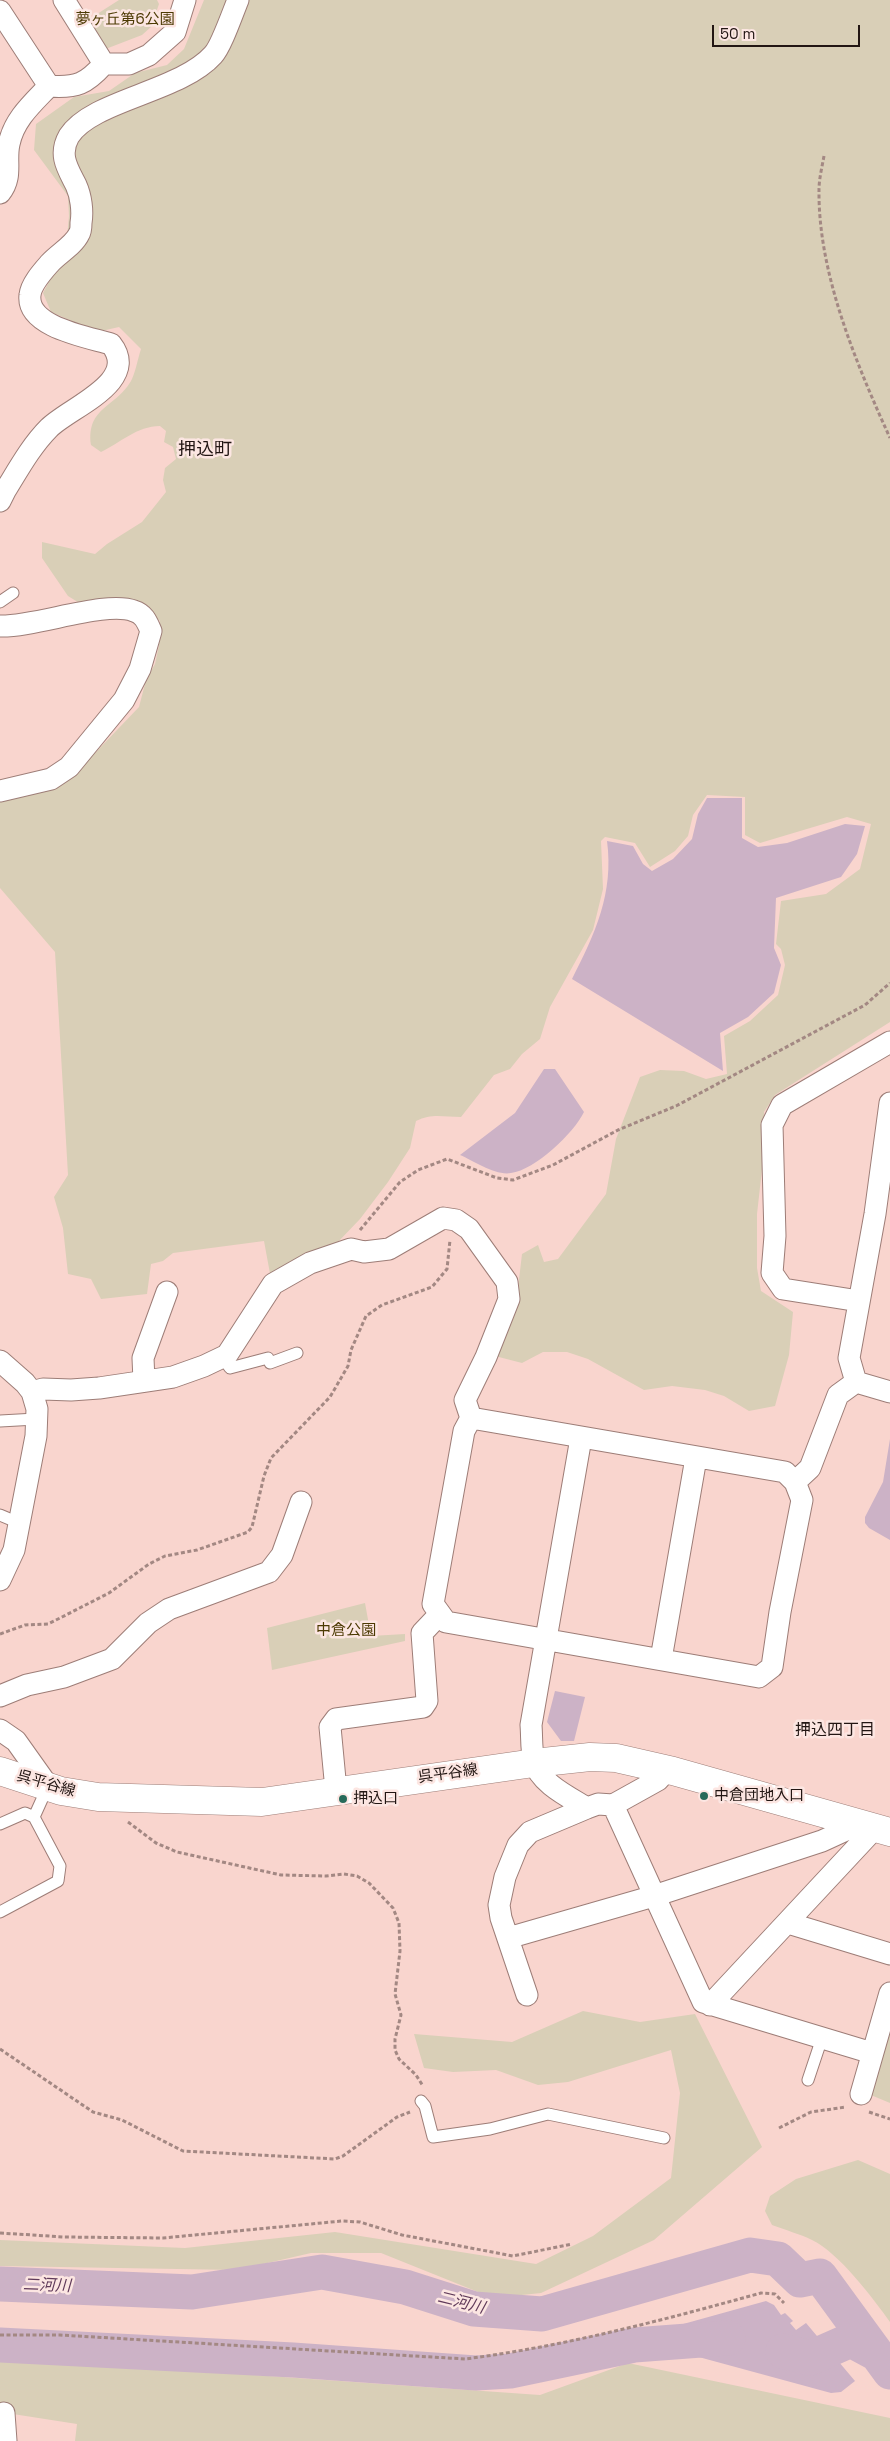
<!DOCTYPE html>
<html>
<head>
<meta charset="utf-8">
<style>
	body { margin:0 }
	#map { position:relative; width:890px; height:2441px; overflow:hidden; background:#f9d5ce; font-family:"Space Grotesk",sans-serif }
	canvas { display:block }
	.scale { position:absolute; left:712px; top:25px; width:148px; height:22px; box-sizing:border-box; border:2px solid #221613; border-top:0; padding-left:6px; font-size:15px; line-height:18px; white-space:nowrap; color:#221613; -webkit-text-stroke:4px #fce6e2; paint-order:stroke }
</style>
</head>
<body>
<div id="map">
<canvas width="890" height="2441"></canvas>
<div class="scale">50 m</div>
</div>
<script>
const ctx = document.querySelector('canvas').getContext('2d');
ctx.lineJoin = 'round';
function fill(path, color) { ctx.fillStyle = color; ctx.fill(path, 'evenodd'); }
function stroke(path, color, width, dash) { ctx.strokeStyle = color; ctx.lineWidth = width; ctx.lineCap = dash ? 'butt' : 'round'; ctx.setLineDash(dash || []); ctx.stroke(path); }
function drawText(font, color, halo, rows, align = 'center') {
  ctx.font = font + ' "Space Grotesk","Noto Sans JP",sans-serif'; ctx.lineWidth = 5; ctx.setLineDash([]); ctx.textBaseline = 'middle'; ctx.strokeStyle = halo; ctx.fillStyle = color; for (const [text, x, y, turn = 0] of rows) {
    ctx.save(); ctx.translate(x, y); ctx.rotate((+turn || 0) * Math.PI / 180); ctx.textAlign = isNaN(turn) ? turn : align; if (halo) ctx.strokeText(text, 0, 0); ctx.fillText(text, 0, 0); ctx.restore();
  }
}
const green = new Path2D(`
	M119,0h38l2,4 -8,23 -9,8 -39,15 -20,-27z
	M204,0h686v1022l-115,73 -11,17 2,22 -9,80v54l4,23 32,21 -4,43 -14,51 -26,5 -25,-15 -19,-6 -33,-4 -28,4 -56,-31 -21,-7h-24l-21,11 -27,-7 23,-68 4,-34 16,-9 6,17 14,-3 48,-65 10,-55 24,-62 20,-7 24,1 22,8 21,-5 -3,-38 26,-15 28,-26 7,-30 -4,-16 -5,-5 5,-43 45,-7 34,-25 11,-45 -24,-7 -87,26 -15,-8v-38l-38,-2 -14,20 -5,21 -13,15 -25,16 -15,-24 -30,-6 -4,4 2,48 -10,41 -43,77 -10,32 -18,15 -12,15 -16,6 -33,42c-18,0 -29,-4 -45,4l-6,27 -22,34 -28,37 -23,24 -66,36 -7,-38 -91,12 -10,8 -12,3 -4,30 -46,5 -10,-20 -23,-5 -5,-46 -9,-31 14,-22 -13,-223 -55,-64v-89l53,-11 42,-35 44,-46 7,-27 9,-16 4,-19 1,-24 -20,-16 -59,-1 -13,-8 -26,-38v-16l53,12 12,-10 35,-22 24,-30 -3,-12 2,-12 11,-9 -3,-12 -9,-5 2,-11 -6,-5c-23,0 -40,17 -59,26l-10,-7c-5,-39 26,-37 41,-66 4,-9 6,-21 9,-30l-22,-22 -22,5 -46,-20 -8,-19 9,-17 13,-16 4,-44 -1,-20 -34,-46 2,-26 38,-27 35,-6 26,-18 32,-8 17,-16z
	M365,1603l6,33 34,-2v7l-133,29 -5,-42z
	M583,2011l57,11 55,-8 67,133 -108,93 -113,53 -48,5 -112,-45h-70l-74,17 -237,-4v-26l185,8 150,-16 201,32 57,-28 78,-58 9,-85 -9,-43 -103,32 -30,3 -42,-15 -43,2 -29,-4 -10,-34 98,8z
	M890,2013v90l-24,-10z
	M858,2160l32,14v148c-17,-24 -51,-69 -78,-82 -12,-6 -27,-10 -40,-15l-7,-14 5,-15 26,-17z
	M0,2355l25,4 515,36 88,-32 262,55v23h-815l2,-17 -77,-12z`);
const water = new Path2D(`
	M707,798h35v40l16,9 29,-4 58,-19 20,2 -8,28 -16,23 -65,21 -2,50 7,17 -7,28 -26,24 -28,16 3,38 -151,-92c23,-45 42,-86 35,-138l26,5 10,18 9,7 21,-12 19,-20 6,-25z
	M544,1069h11l29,43c-10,21 -49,58 -73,61 -15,3 -37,-12 -51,-18l55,-42z
	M890,1439v101l-21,-12 -4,-5v-6l18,-35z
	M555,1691l30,6 -11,44h-13l-14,-19z
	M766,2301l8,4 7,10 4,-2 8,8 -3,2 6,7 10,-7 49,58 -14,11 -10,1 -136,-37 -12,2 -7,-32z`);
const river = new Path2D(`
	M0,2284l192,8 130,-20 83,15 69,22 68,5 208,-59 28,4 22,21 20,-4 70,96
	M0,2345l293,15 183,13 34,-2 124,-26 94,-7
	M783,2351l27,7 41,-18 26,14`);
const path = new Path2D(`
	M824,156c-2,11 -5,23 -5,34 -1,83 37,173 71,248
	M360,1230l40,-48 18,-12 29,-11 50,19 16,2 40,-15 65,-35 58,-24 189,-101 25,-22
	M0,1634l25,-9 23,-1 14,-7 47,-24 40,-29 16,-8 32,-6 51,-18 4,-5 12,-51 7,-18 59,-61 18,-31 3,-16 15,-34 16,-11 50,-18 15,-18 3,-29
	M128,1822l28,21 21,9 104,23 45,1 18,-2 13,2 12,7 24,25 6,15 1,28 -5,43 6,21 -6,24v11l4,9 17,16 7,11
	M0,2049l93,63 29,8 61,31 152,8 8,-3 54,-39 13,-5
	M869,2112l21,7
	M779,2128l32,-16 35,-5
	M0,2233l64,4 99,1 179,-17 18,1 42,13 111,21 59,-12
	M0,2335h60l405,24c101,-13 198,-39 296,-66l14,1 9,9`);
const lane = new Path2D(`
	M0,602l13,-9
	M222,1357l8,11 38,-10 2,5 27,-10
	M0,1421l36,-2
	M0,1515l19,8
	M34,1817l14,-31
	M0,1824l25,-11 9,4 26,49 -2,15 -58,31
	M808,2080l14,-42
	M421,2101l4,5 8,31 57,-8 58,-15 116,24`);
const street = new Path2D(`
	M64,0l40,64
	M0,11l49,75
	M0,193c13,-16 5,-32 9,-49 5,-25 24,-41 40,-58 28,2 37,-2 55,-22h25l20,-9 26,-23 10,-32
	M0,501l5,-10c13,-21 26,-45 44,-63 21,-21 92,-46 62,-84 -23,-7 -85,-17 -81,-49 1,-11 13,-24 20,-32 8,-9 24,-18 29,-29 2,-3 2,-8 2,-11 2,-12 0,-27 -5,-38 -8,-16 -18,-30 -7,-49 23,-36 111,-44 144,-81 8,-8 20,-43 25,-55
	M0,626c36,1 106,-26 134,-15 10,3 13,11 17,20l-11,38 -16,31 -55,67 -18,12 -51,12
	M890,1103l-15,111 -26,144 7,24 34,10
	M859,1301l-76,-12 -11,-16 3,-37 -3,-111 10,-20 108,-63
	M0,1361l25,22 7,9 5,17 -1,27 -22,114 -14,30
	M144,1381l-1,-23 24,-66
	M32,1392l11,-3 28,1 28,-2 74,-11 31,-11 23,-11 46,-71 37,-21 41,-14 13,3 25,-3 54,-31 13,2 13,9 38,53 2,17 -23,58 -21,43 6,18 -7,13 -31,173 13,18 313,55 13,-10 8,-55 22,-112 -7,-18 -10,-10 -314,-54
	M581,1438l-50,287c1,12 0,25 3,36 5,22 35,36 53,47
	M795,1482l15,-14 28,-73 18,-13
	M661,1659l35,-201
	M0,1696l27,-11 37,-8 48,-18 36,-36 21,-14 100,-37 13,-17 19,-53
	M0,1730l16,11 32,45
	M336,1790l-6,-63 6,-8 87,-12 4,-6 -5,-68 18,-19
	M613,1805l90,197 169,51
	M788,1923l102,31
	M508,1938l146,-42 168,-55 37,-17
	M527,1995l-26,-77 -2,-13 6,-28 13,-32 12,-13 57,-24 11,-4 15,1 45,-25 9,-10
	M710,2005l165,-177
	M861,2094l29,-101
	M4,2413l2,28`);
const primary = new Path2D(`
	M0,1771l61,20 37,6 164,5 272,-39 56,-6 26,1 57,13 217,61`);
const markers = [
	[704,1796,5,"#276a5a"],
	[343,1799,5,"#276a5a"]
];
const parkNames = [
	["夢ヶ丘第6公園",125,20],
	["中倉公園",346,1631]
];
const streetNames = [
	["呉平谷線",448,1774,-8],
	["呉平谷線",46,1784,16]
];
const poiNames = [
	["中倉団地入口",714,1796],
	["押込口",353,1799]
];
const neighbourhoodNames = [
	["押込四丁目",835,1731]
];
const waterNames = [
	["二河川",47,2286,2],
	["二河川",461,2303,14]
];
const quarterNames = [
	["押込町",205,450]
];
fill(green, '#d9cfb7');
fill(water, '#ccb2c6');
stroke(river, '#ccb2c6', 35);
stroke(lane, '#9d7d77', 13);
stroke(street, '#9d7d77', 23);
stroke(primary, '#9d7d77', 29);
stroke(path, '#a38883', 3, [4, 2.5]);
stroke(lane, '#fff', 11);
stroke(street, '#fff', 21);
stroke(primary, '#fff', 28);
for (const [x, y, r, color] of markers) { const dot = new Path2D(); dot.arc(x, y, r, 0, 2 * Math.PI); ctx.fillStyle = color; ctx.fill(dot); stroke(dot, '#fce6e2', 2); }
drawText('15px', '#4c3a03', '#fce6e2', parkNames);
drawText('15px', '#221613', '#fce6e2', streetNames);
drawText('15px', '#221613', '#fce6e2', poiNames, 'left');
drawText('16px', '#221613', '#fce6e2', neighbourhoodNames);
drawText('italic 16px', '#603a5a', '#fce6e2', waterNames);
drawText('18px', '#221613', '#fce6e2', quarterNames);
</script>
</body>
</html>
